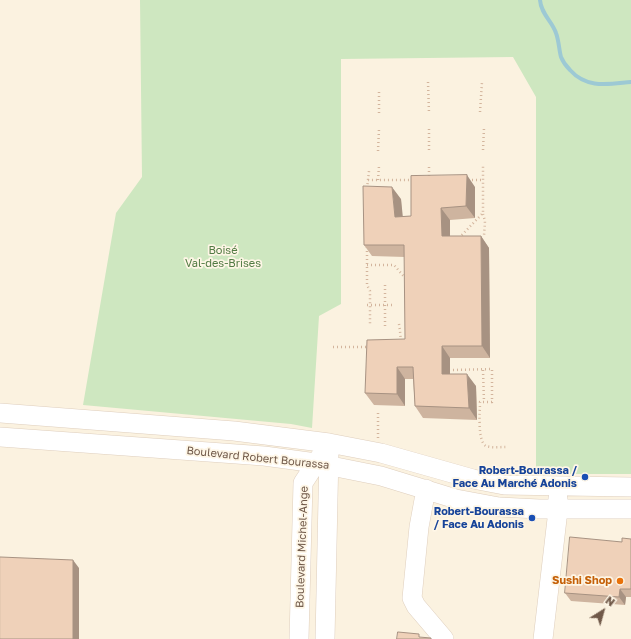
<!DOCTYPE html>
<html>
<head>
<meta charset="utf-8">
<style>
	body { margin:0 }
	#map { position:relative; width:631px; height:639px; overflow:hidden; background:#fbf2e0; font-family:"Golos Text",sans-serif }
	canvas { display:block }
	.north { position:absolute; left:583px; top:591px; width:40px; height:40px; -webkit-text-stroke:3px #fef6e6; paint-order:stroke; rotate:37deg; font-size:11px; font-weight:700; line-height:16px; text-align:center; color:#705949 }
	.north::after { content:''; display:block; margin:auto; width:14px; height:18px; background:#705949; clip-path:polygon(50% 0,100% 100%,50% 72%,0 100%) }
</style>
</head>
<body>
<div id="map">
<canvas width="631" height="639"></canvas>
<div class="north">N</div>
</div>
<script>
const ctx = document.querySelector('canvas').getContext('2d');
ctx.lineJoin = 'round';
function fill(path, color) { ctx.fillStyle = color; ctx.fill(path, 'evenodd'); }
function stroke(path, color, width, dash) { ctx.strokeStyle = color; ctx.lineWidth = width; ctx.lineCap = dash ? 'butt' : 'round'; ctx.setLineDash(dash || []); ctx.stroke(path); }
function drawText(font, color, halo, rows, align = 'center') {
  ctx.font = font + ' "Golos Text",sans-serif'; ctx.lineWidth = 3.5; ctx.setLineDash([]); ctx.textBaseline = 'middle'; ctx.strokeStyle = halo; ctx.fillStyle = color; for (const [text, x, y, turn = 0] of rows) {
    ctx.save(); ctx.translate(x, y); ctx.rotate((+turn || 0) * Math.PI / 180); ctx.textAlign = isNaN(turn) ? turn : align; if (halo) ctx.strokeText(text, 0, 0); ctx.fillText(text, 0, 0); ctx.restore();
  }
}
const green = new Path2D(`
	M140,0h491v474h-95v-377l-23,-40 -172,2v245l-22,12 -7,112 -21,-4 -208,-19 33,-192 26,-36z`);
const stream = new Path2D(`
	M540,0c1,14 12,21 16,33 3,8 3,17 5,24 2,5 6,10 9,13 17,19 38,14 61,12`);
const path = new Path2D(`
	M428,82l1,31
	M480,112l2,-30
	M379,113v-22
	M429,129v22
	M483,150l1,-22
	M378,151l1,-22
	M429,167v11
	M368,180l1,-9
	M378,180l1,-14
	M468,180h15
	M367,188l1,-8h45
	M483,214l2,7 -1,15
	M459,238l24,-25v-47
	M367,247v38l3,6v35
	M367,265h27l12,14
	M367,305h26
	M399,324l1,7 1,11
	M385,326v-41
	M333,347h35
	M453,370l39,-1v33h-12c0,9 -3,39 6,44 6,2 14,1 20,1
	M483,370l1,32
	M378,438v-26`);
const minor = new Path2D(`
	M0,413l234,18 95,12 52,10 92,26 31,6 127,2
	M0,437l264,19 52,7 65,13 75,23 43,8 40,2h92
	M426,489l-7,38 -7,71 4,8 28,33
	M299,639l4,-156 19,-29
	M325,639l4,-187
	M543,639l14,-120 1,-21`);
const wall = new Path2D(`
	M475,187v31l-25,2v16h31l8,12 1,110h-40v16l26,12 1,34 -54,-2 -8,-12 -2,-27h-8v27l-31,-1 -9,-12 40,-54v-82l-33,-1 -8,-11 37,-46 1,17h9z
	M631,539v58h-5l-1,8 -54,-4 -6,-8 57,-51z`);
const shadedWall = new Path2D(`
	M467,175l8,12v31l-9,-12z
	M392,187l9,12 3,29 -9,-11z
	M441,208l9,12v28l-8,-12z
	M481,236l8,12 1,110 -8,-12z
	M442,346l8,12v28l-8,-12z
	M397,367l8,12v27l-8,-12z
	M467,374l9,12 1,34 -8,-12z
	M73,560l6,8v71h-6z
	M620,589l6,8 -1,8 -6,-8z`);
const building = new Path2D(`
	M467,175l-1,31 -25,2 1,28h39l1,110h-40v28h25l2,34 -54,-2 -2,-39h-16v27l-32,-1 2,-53 38,-1 -1,-94h-40l-1,-59 29,1 3,30 16,-1v-40z
	M570,537l52,5v-4l9,1v50h-11l-1,8 -54,-4z
	M0,557l73,3v79h-73z
	M398,632l21,2v3l12,1v1h-34z`);
const markers = [
	[585,477,4,"#1a4fb4"],
	[532,518,4,"#1a4fb4"],
	[620,581,4,"#e8710a"]
];
const parkNames = [
	["Boisé",223,251],
	["Val-des-Brises",223,264]
];
const streetNames = [
	["Boulevard Robert Bourassa",258,458,6],
	["Boulevard Michel-Ange",302,547,-88]
];
const transitNames = [
	["Robert-Bourassa /",577,471],
	["Face Au Marché Adonis",577,484],
	["Robert-Bourassa",524,512],
	["/ Face Au Adonis",524,525]
];
const foodNames = [
	["Sushi Shop",612,581]
];
fill(green, '#cee7c0');
stroke(stream, '#9dc9d4', 4);
stroke(minor, '#decebd', 20);
stroke(path, '#d3b59d', 2.5, [1, 3]);
stroke(minor, '#fff', 19);
fill(wall, '#ceb49f');
fill(shadedWall, '#a79282');
fill(building, '#efd1b9');
stroke(building, '#a79282', 1);
for (const [x, y, r, color] of markers) { const dot = new Path2D(); dot.arc(x, y, r, 0, 2 * Math.PI); ctx.fillStyle = color; ctx.fill(dot); stroke(dot, '#fef6e6', 1.5); }
drawText('11px', '#527b44', '#fef6e6', parkNames);
drawText('11px', '#705949', '#fef6e6', streetNames);
drawText('bold 11px', '#164399', '#fef6e6', transitNames, 'right');
drawText('bold 11px', '#c56008', '#fef6e6', foodNames, 'right');
</script>
</body>
</html>
